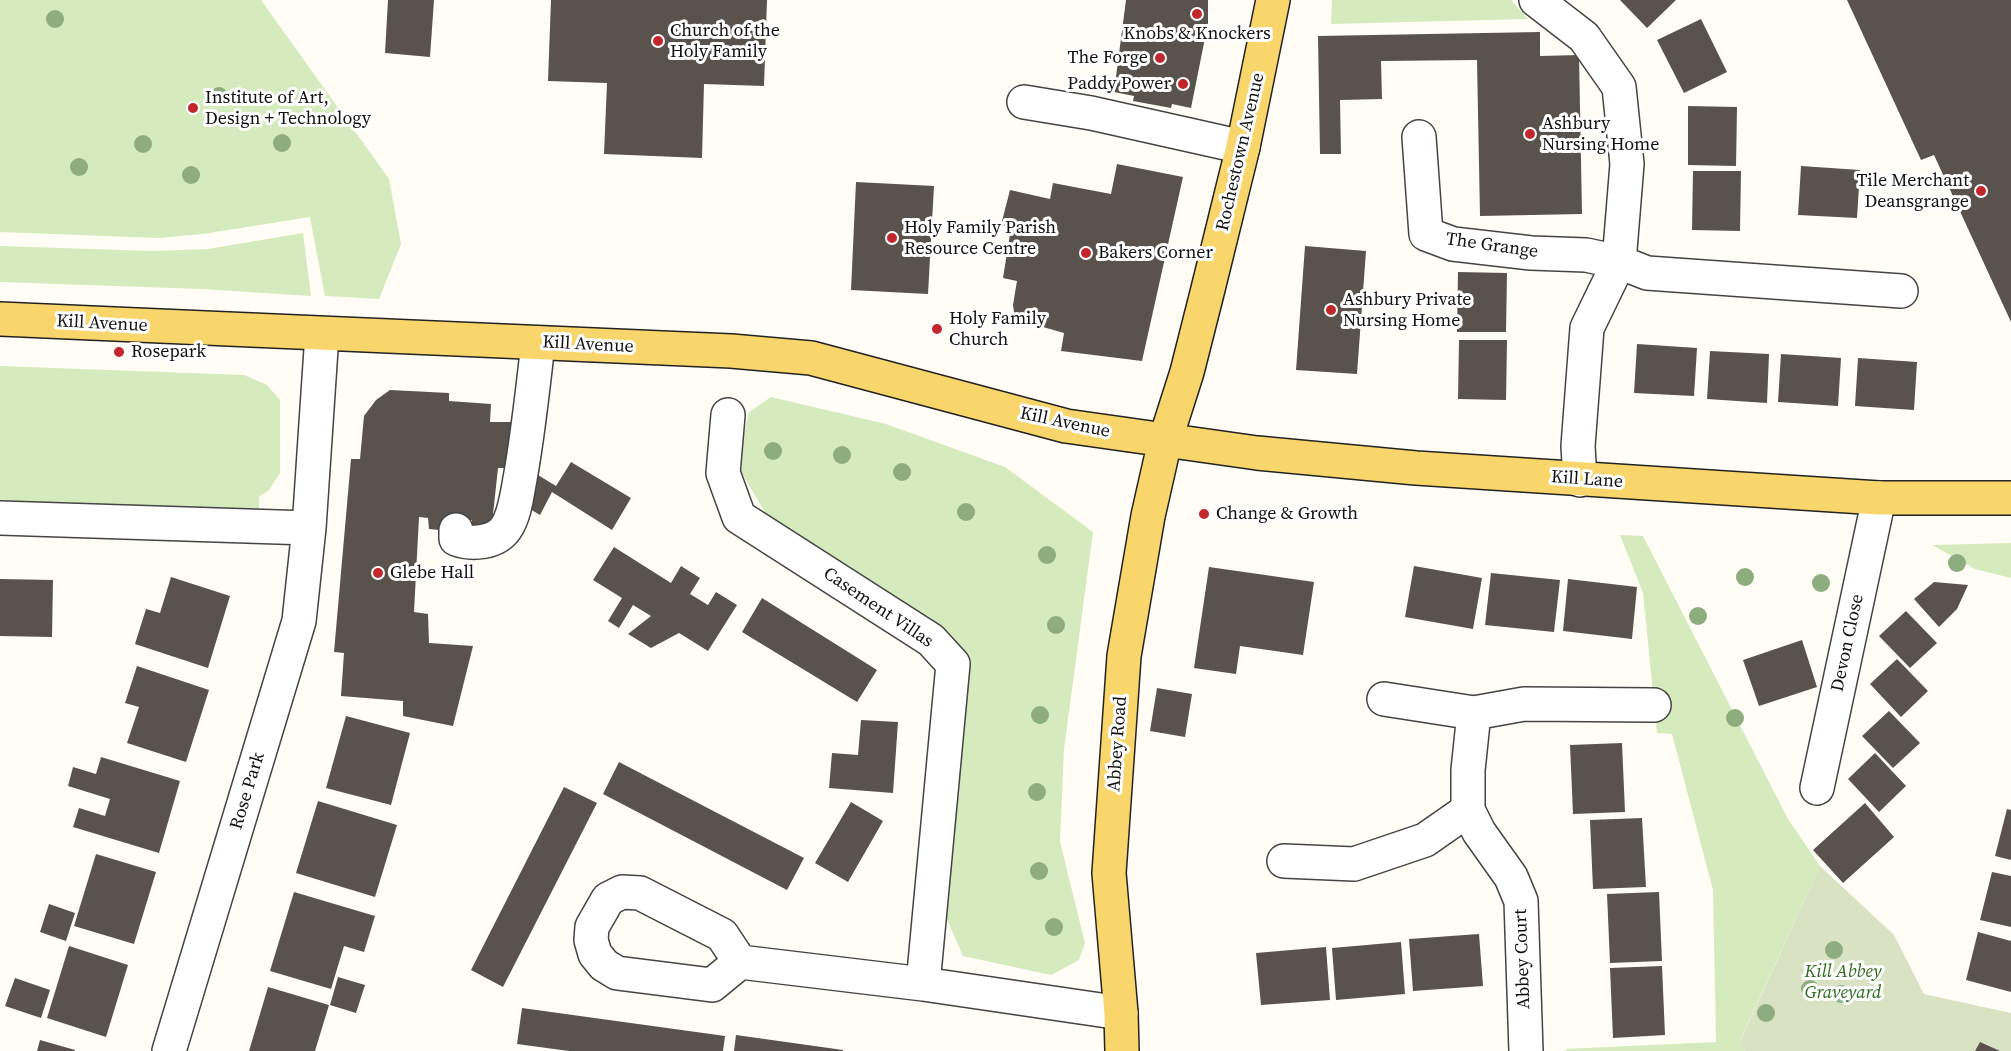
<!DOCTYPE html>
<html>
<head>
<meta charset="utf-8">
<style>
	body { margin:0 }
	canvas { display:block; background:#fffdf5 }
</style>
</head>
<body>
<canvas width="2011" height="1051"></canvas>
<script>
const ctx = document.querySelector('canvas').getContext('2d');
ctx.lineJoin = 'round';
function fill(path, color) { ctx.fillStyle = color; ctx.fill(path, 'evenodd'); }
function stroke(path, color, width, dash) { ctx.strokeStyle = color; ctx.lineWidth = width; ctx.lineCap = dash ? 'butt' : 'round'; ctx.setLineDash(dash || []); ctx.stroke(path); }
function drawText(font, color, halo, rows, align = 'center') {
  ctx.font = font + ' "Source Serif 4",serif'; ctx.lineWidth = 6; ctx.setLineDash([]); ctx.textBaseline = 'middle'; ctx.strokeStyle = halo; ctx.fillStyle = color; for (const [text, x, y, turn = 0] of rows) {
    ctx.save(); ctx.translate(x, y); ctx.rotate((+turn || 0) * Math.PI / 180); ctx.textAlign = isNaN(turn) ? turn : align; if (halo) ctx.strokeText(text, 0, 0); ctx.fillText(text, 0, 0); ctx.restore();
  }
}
const green = new Path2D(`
	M0,0h261l128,179 12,65 -22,55 -54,-3 -15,-79 -107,17 -45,4 -158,-6z
	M1332,0h179l17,19 -197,5z
	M303,233l8,63 -109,-7 -202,-7v-36l153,5 55,-2z
	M0,366l244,9 23,10 13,15v73l-11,17 -10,7v14l-259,-9z
	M771,397l115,27 119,43 88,65 -29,217 -4,93 25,101 -6,17 -28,15 -88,-19 -20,-46 20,-246 -86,-68 1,-11 -112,-71 -29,-49 12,-53z
	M1620,535l23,1 145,283 32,47 -80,175 5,10h-178l-2,-2 151,-7 -3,-152 -41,-156 -15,-1 -14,-140z
	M2011,543v35l-36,-9 -43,-24z`);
const cemetery = new Path2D(`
	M1820,866l74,69 30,59 87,19v38h-266l-5,-9z`);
const building = new Path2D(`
	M388,0h46l-4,57 -45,-4z
	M551,0h216l-3,86 -60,-2 -2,74 -98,-4 3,-71 -59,-2z
	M1126,0h82v23l-17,85 -19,-4 -1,4 -38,-7 1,-5 -20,-4z
	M1620,0h56l-29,28z
	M1847,0h164v322l-77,-167 -13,5z
	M1701,19l26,53 -43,21 -27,-53z
	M1540,32v24l39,-1 3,159 -102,2 -3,-156 -96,1 1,38 -42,1 1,54h-21l-2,-118z
	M1688,106l49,1 -1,59 -48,-1z
	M1117,164l66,13 -41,184 -81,-10 3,-18 -49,-14 -2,-14 4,-24 -14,-3 8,-50 -10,-3 9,-35 40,9 3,-16 58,11z
	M1801,166l59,4 -3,48 -59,-3z
	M1693,171h48l-1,60 -48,-1z
	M856,182l78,4 -6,108 -77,-4z
	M1305,246l61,5 -9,123 -61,-4z
	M1458,272l49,1 -1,59h-49z
	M1459,340h48l-1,60 -48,-1z
	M1637,344l60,4 -3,48 -60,-3z
	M1710,351l59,3 -2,49 -60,-4z
	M1781,354l60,4 -3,48 -60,-4z
	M1858,358l59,4 -3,48 -59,-4z
	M390,390l59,3v8l42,3 -1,18h25l-5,46h-12l-7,65h-21l2,-13 -21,-1v12l-22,-2 -1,-11 -9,-1 -5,95 14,2 1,29 44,3 -20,80 -50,-10v-15l-62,-5 3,-43 -10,-1 17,-193h9l4,-43 12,-16z
	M571,462l60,36 -19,32 -60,-38 -12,23 -15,-9 8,-34 23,14z
	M614,547l57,36 10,-17 19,12 -10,16 18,11 8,-13 21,13 -29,46 -29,-18 -28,15 -23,-14 23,-18 -18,-11 -14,23 -11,-7 14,-23 -29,-18z
	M1414,566l68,12 -9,51 -68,-12z
	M1209,567l105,15 -11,73 -63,-9 -4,28 -42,-6z
	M1491,573l69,7 -6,52 -69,-7z
	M171,577l59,19 -22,72 -73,-24 11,-35 14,4z
	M0,579l53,1 -1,57 -52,-1z
	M1568,579l69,8 -5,52 -69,-8z
	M1934,582l34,3 -11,24 -18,18 -25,-28z
	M762,598l115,72 -20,32 -115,-70z
	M1906,611l31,32 -27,25 -31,-32z
	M1802,640l15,47 -58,19 -16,-46z
	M1897,659l31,32 -27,26 -31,-33z
	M137,666l72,24 -23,72 -59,-19 12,-36 -14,-4z
	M1157,688l35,6 -7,43 -35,-6z
	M1889,711l31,32 -27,25 -31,-32z
	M346,716l64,17 -19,72 -65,-17z
	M861,720l37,2 -5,71 -64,-5 3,-35 26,2z
	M1622,743l3,69 -52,2 -3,-69z
	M1875,753l31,33 -27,26 -31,-33z
	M101,757l79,24 -21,72 -86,-26 6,-19 26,8 5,-17 -42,-13 5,-19 23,7z
	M619,762l185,96 -17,32 -184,-96z
	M564,787l33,16 -94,184 -32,-17z
	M318,801l79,24 -22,72 -79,-24z
	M851,802l32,19 -35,61 -33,-19z
	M1865,803l29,34 -51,46 -30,-33z
	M2007,809l4,1v50l-16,-4z
	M1642,818l4,69 -53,2 -3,-69z
	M96,854l60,18 -22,72 -60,-18z
	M1992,872l19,4v51l-31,-7z
	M294,892l81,24 -11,36 -20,-6 -13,43 -61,-18z
	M1659,892l3,69 -52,2 -3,-69z
	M49,904l26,9 -9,28 -26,-9z
	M1978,932l33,9v51l-45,-12z
	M1479,934l4,52 -70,5 -4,-52z
	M1401,942l4,52 -69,6 -4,-52z
	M69,946l59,19 -22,72 -59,-19z
	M1326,947l4,53 -69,5 -5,-52z
	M1662,966l3,69 -52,3 -3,-70z
	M338,977l27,8 -9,28 -26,-8z
	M15,978l35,12 -9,28 -36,-12z
	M268,987l61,18 -14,46h-66z
	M522,1008l203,28 -2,15h-154l-52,-7z
	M736,1035l107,15v1h-109z
	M40,1040l35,10v1h-38z
	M1980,1042l20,9h-25z`);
const minor = new Path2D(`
	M1536,0l48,37 35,50 8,77 -8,98 -32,66 -9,118 2,34
	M1024,102l67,11 152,34
	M1419,137l7,97 27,10 78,9 55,2 33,7 28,11 254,18
	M728,415l-5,58 16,44 192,123 22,24 -30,320
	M0,518l309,10
	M456,530v9c16,6 40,4 50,-11 9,-13 11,-34 14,-49 8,-45 13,-90 18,-136
	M1384,699l90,14
	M1817,788l62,-290
	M1284,861l70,3 71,-24 43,-30
	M740,962l-28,23 -95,-12 -13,-8 -9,-11 -4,-14 1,-13 16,-28 14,-7 18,1 82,42 18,27 183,22 198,29
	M169,1051l130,-430 10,-93 13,-194
	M1526,1051l-5,-150 -10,-24 -32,-45 -11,-22v-40l6,-57 50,-9 130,1`);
const major = new Path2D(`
	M0,319l731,32 80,7 255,68 191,27 159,15 463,30h132
	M1122,1051l-1,-38 -12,-140 15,-217 24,-140 17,-75 22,-69 21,-83 35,-142 30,-147`);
const trees = [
	[55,19],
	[219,96],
	[282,143],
	[143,144],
	[79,167],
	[191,175],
	[773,451],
	[842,455],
	[902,472],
	[966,512],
	[1047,555],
	[1957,563],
	[1745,577],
	[1821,583],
	[1698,616],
	[1056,625],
	[1040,715],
	[1735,718],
	[1037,792],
	[1039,871],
	[1054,927],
	[1834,950],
	[1810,989],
	[1841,994],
	[1766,1013]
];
const markers = [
	[1197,14,6,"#c4262e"],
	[658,41,6,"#c4262e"],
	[1160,58,6,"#c4262e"],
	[1183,84,6,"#c4262e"],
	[193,108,6,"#c4262e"],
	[1530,134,6,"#c4262e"],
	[1981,191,6,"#c4262e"],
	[892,238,6,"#c4262e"],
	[1086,253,6,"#c4262e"],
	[1331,310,6,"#c4262e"],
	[937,329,6,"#c4262e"],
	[119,352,6,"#c4262e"],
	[1204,514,6,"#c4262e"],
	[378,573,6,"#c4262e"]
];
const poiNames = [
	["Church of the",670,31],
	["Holy Family",670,52],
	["Knobs & Knockers",1197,34,"center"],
	["The Forge",1148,58,"right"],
	["Paddy Power",1171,84,"right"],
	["Institute of Art,",205,98],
	["Design + Technology",205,119],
	["Ashbury",1542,124],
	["Nursing Home",1542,145],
	["Tile Merchant",1969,181,"right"],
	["Deansgrange",1969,202,"right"],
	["Holy Family Parish",904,228],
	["Resource Centre",904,249],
	["Bakers Corner",1098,253],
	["Ashbury Private",1343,300],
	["Nursing Home",1343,321],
	["Holy Family",949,319],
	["Church",949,340],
	["Rosepark",131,352],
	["Change & Growth",1216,514],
	["Glebe Hall",390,573]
];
const streetNames = [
	["Rochestown Avenue",1241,152,-77],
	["The Grange",1492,246,8],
	["Kill Avenue",102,324,3],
	["Kill Avenue",588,345,3],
	["Kill Avenue",1065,423,12],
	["Kill Lane",1587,480,4],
	["Casement Villas",878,608,34],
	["Devon Close",1848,643,-78],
	["Abbey Road",1118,744,-86],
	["Rose Park",248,791,-73],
	["Abbey Court",1523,959,-92]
];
const parkNames = [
	["Kill Abbey",1843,972],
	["Graveyard",1843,993]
];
fill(green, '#d5ebbd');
fill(cemetery, '#d9e3c4');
fill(building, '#5a524d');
stroke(minor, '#444', 36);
stroke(major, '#222', 36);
stroke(minor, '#fff', 33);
stroke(major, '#f9d66b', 33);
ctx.fillStyle = '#8dad7f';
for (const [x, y] of trees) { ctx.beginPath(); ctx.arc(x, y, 9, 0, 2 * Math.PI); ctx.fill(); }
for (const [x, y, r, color] of markers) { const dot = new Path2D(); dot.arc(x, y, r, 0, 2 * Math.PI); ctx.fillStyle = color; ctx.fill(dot); stroke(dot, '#fff', 2); }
drawText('18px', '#111', '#fff', poiNames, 'left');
drawText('18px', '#111', '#fff', streetNames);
drawText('italic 18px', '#2f6b1f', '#fff', parkNames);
</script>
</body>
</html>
